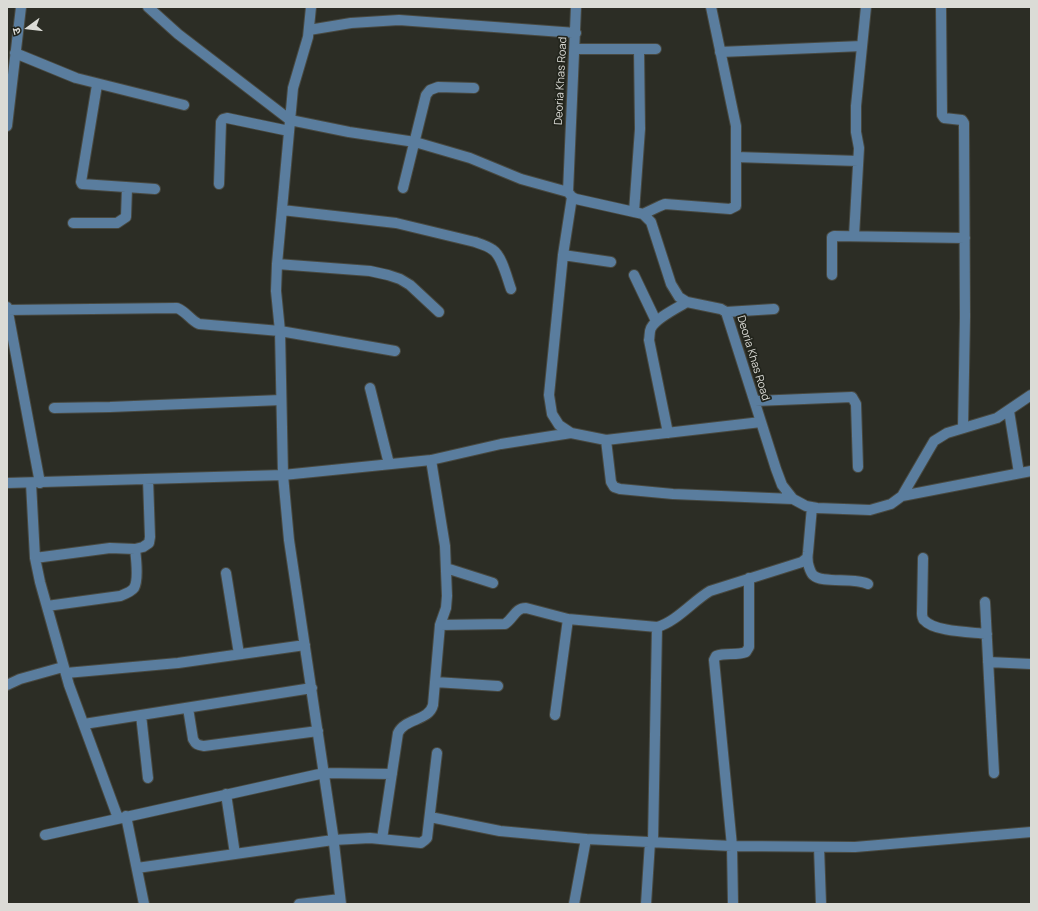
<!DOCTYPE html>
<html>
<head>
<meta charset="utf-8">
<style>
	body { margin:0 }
	#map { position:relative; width:1038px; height:911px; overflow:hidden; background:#2c2d25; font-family:Manrope,"Noto Sans Devanagari",sans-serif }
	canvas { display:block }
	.frame { position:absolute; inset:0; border:8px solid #dbdbd6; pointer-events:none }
	.north { position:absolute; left:8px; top:8px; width:40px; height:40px; -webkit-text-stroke:3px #22241c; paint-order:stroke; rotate:255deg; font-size:11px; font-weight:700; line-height:16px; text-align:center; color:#dbdbd6 }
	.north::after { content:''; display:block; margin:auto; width:14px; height:18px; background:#dbdbd6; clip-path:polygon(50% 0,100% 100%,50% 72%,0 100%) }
</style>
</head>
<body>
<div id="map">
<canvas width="1038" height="911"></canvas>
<div class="frame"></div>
<div class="north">उ</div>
</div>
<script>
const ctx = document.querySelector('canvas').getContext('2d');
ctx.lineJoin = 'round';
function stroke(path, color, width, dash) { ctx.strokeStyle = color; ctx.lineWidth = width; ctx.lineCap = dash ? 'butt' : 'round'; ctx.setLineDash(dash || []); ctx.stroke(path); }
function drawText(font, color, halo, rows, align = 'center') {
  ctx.font = font + ' Manrope,sans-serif'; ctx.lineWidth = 3.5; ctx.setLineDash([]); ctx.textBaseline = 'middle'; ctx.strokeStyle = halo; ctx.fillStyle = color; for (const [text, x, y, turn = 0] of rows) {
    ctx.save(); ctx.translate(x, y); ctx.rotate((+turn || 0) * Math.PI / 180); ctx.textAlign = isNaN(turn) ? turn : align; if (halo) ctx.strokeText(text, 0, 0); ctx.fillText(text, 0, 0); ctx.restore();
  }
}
const minor = new Path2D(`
	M148,7l30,27 112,86 59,12 66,10 55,16 51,21 47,13
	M311,7l-3,30 -15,51 -16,176 -1,27 4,40 3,144 6,65 44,295 8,69
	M576,7l-8,185 4,5 4,2 67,15 8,8 20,62 8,13 8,5 34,7 5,3 50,157 6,16 11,14 13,7 11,2 53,2 21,-6 11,-8 32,-55 13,-8 50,-15 34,-23
	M941,7l1,108 2,3 18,2 2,3 1,194 -2,111
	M309,30l42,-7 48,-3 177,13
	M575,49h81
	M720,52l142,-6
	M15,53l61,25 108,27
	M97,85l-16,97 1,2 73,5
	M7,126l14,-119
	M736,157l122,4
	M219,184l2,-62 2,-3 4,-1 62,13
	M403,188l23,-93 4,-5 8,-3 36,1
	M572,197l-9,58 -14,140 3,19 7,11 12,8 35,7 155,-18
	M282,210l114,13 79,19c6,2 13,4 18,8 9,6 14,28 18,39
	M634,212l6,-83 -1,-80
	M643,214l17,-8 5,-2 65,5 6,-3v-80l-25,-119
	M73,223h44l9,-6 1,-29
	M854,236l5,-88 -3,-16v-26l10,-99
	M563,255l48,7
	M277,264l93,7 18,4 12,4 10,6 29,27
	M634,275l22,46
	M832,275v-38l2,-1 131,2
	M7,307l33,176
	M7,310l170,-2c10,4 13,12 22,16l81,7 115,20
	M726,312l48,-3
	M370,388l19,76
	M755,401l97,-4 4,7 2,63
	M54,408l56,-1 171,-7
	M1009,411l10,62
	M668,433l-19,-93c1,-4 0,-8 2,-12 5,-10 26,-20 36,-26
	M606,440l5,42 3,5 6,2 53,5 120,5
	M7,483l276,-8 148,-15 70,-16 70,-11
	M31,483l4,75 5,24 29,103 49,133
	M902,496l129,-25
	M812,507l-4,45c-1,6 -1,9 1,15 1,3 2,6 4,8 9,9 41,2 55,9
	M35,558l75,-10 25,1 8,-2 6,-4 1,-6 -2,-58
	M923,558l-1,56c0,1 1,6 2,6 10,12 48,12 63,14
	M446,568l47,15
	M226,573l13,81
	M985,602l9,171
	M47,606l73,-10c5,-2 11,-4 14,-8 5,-8 2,-30 1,-39
	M440,625l65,-1c9,-6 10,-16 21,-16l42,11 89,8c19,-5 36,-26 53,-36l92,-29 5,-4
	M988,662l43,2
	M66,673l112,-10 127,-18
	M435,682l63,4
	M7,685l13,-6 43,-12
	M188,708l5,31c3,6 5,6 11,7l114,-15
	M141,715l7,63
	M555,715l13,-96
	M84,724l228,-36
	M226,794l9,60
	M126,816l18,88
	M430,817l70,14 86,8 146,7 123,1 176,-15
	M45,835l279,-62 68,1
	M382,839l16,-106c7,-15 31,-12 35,-28l7,-80 6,-17 1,-12 -2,-50 -14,-86
	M653,842l4,-215
	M819,847l2,57
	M137,868l196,-28 37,-2 51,5 4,-3 2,-2 10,-85
	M299,904l41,-5
	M574,904l12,-65
	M646,904l4,-62
	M733,904l-1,-58 -18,-186 2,-4c10,-4 20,0 30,-4l3,-5v-69`);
const streetNames = [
	["Deoria Khas Road",561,81,-87],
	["Deoria Khas Road",753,358,73]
];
stroke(minor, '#484941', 12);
stroke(minor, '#5a7d9e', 10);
drawText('11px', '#dbdbd6', '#22241c', streetNames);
</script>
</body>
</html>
